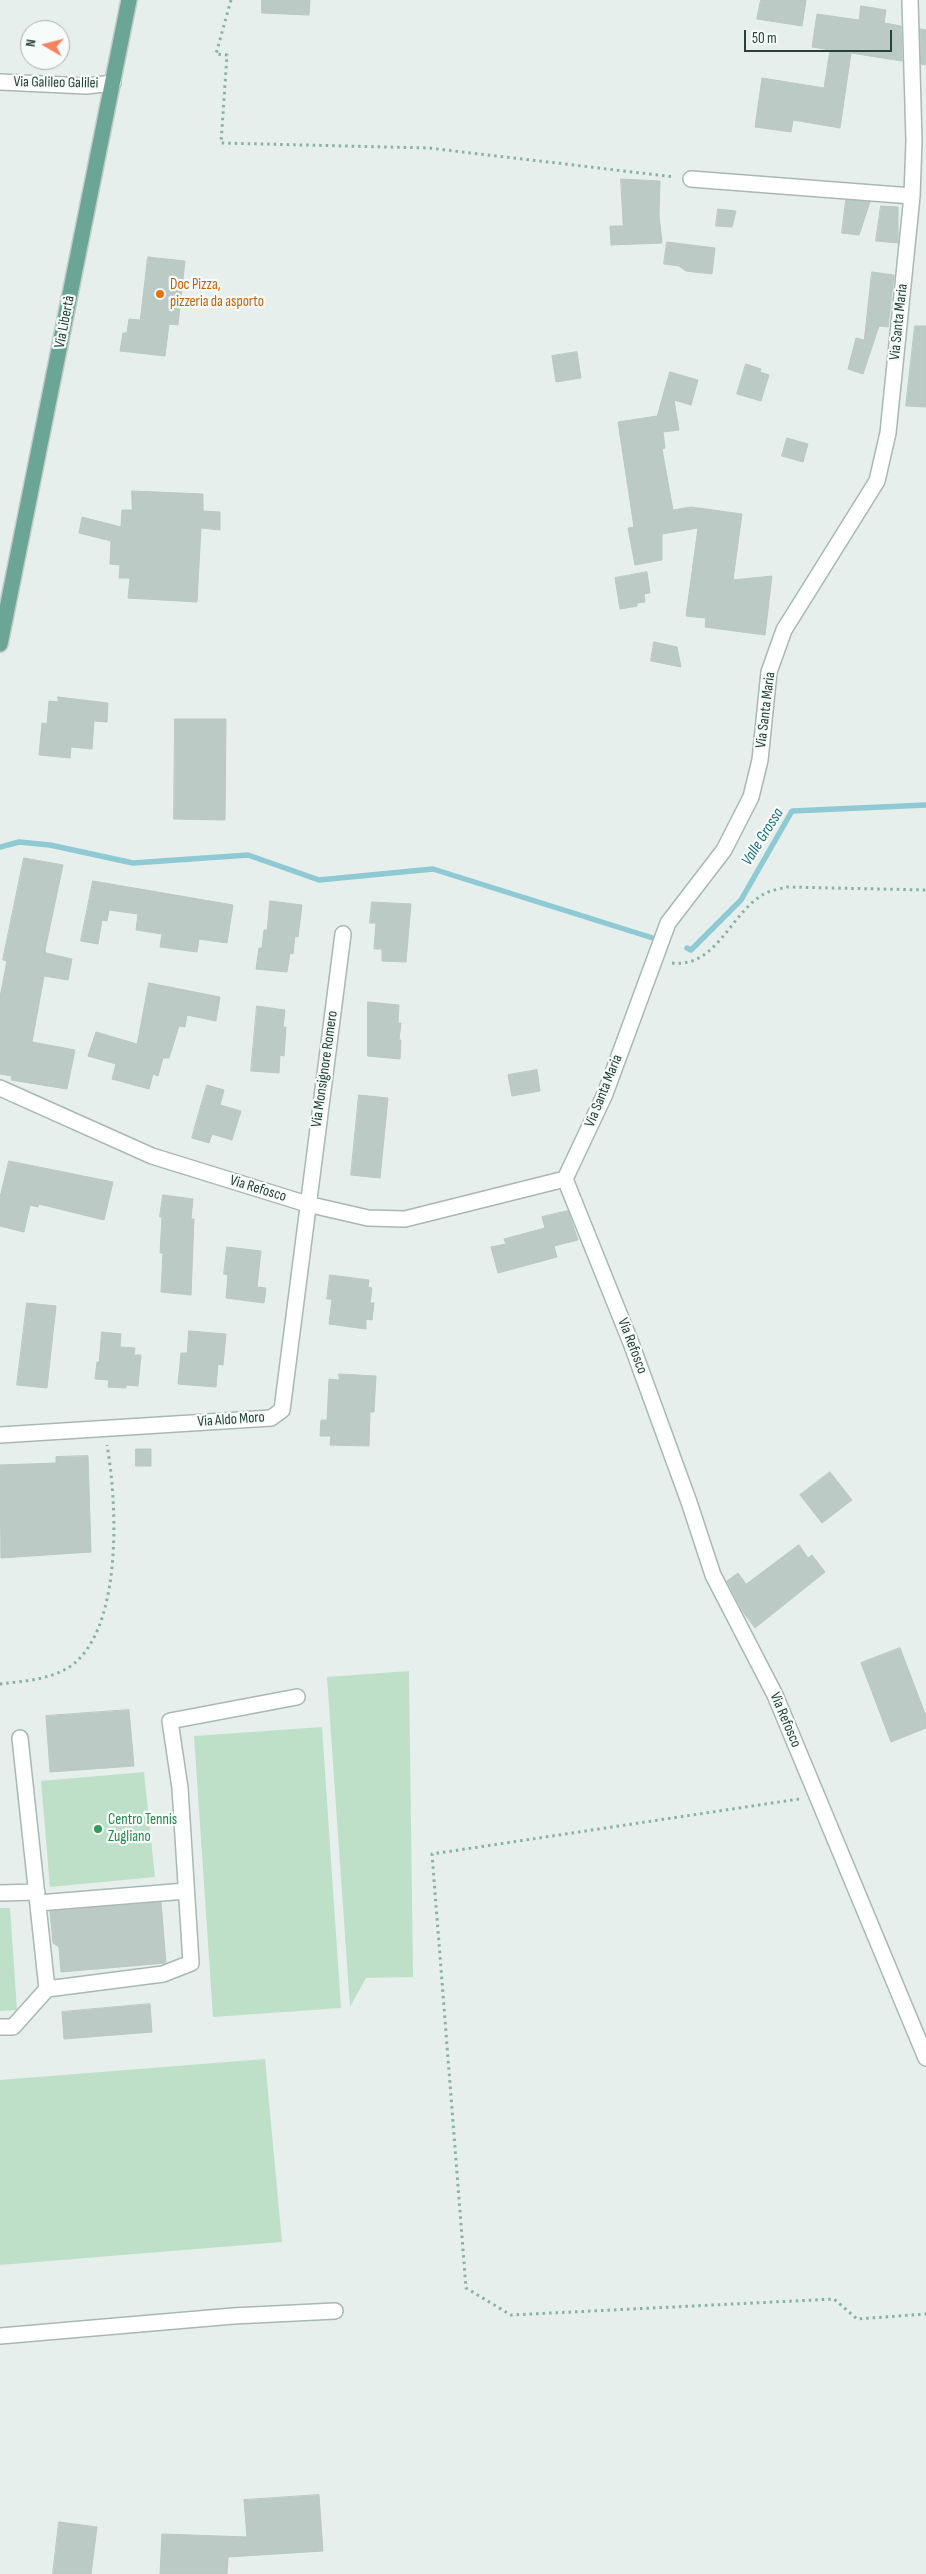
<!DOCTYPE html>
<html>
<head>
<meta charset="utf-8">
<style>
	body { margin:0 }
	#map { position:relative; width:926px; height:2574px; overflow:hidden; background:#e6efeb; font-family:"Sofia Sans Condensed",sans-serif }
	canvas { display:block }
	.north { position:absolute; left:20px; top:20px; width:50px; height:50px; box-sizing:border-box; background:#f7fbf9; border:1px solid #a3b1ad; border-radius:50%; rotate:278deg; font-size:14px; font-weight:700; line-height:20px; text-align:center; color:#24423a }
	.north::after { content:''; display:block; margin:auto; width:18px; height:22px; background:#f4845f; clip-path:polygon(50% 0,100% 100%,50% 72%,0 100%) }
	.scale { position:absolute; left:744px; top:30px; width:148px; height:22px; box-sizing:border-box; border:2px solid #24423a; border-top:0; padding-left:6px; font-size:15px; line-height:18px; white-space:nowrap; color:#24423a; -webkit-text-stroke:4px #f7fbf9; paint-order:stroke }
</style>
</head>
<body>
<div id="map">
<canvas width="926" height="2574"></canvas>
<div class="north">N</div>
<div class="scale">50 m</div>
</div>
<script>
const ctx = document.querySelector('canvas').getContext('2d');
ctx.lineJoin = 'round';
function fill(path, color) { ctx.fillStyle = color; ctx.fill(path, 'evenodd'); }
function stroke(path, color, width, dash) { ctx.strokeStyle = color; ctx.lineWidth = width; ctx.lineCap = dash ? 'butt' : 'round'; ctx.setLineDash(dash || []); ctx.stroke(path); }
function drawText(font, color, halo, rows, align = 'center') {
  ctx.font = font + ' "Sofia Sans Condensed",sans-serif'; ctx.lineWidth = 4.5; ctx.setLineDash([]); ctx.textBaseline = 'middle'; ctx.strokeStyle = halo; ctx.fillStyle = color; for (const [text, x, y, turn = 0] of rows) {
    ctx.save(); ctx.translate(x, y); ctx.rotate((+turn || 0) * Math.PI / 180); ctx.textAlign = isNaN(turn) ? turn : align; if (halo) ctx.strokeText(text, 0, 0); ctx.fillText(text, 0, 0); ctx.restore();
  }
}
const green = new Path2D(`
	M409,1671l4,306 -47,1 -16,29 -23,-330z
	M322,1727l19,281 -128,9 -19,-281z
	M144,1772l11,105 -105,10 -9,-106z
	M0,1908h10l7,102 -17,1z
	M265,2059l17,183 -282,23v-185z`);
const stream = new Path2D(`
	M0,847l19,-5 31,3 83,18 115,-8 71,25 114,-11 223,70
	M687,948l4,2 50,-50 51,-89 134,-6`);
const building = new Path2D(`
	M262,0h48l-1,15 -47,-2z
	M761,0h45l-4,26 -45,-7z
	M861,6l25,4 -2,13 17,3 1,35 -51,-8 -11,75 -47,-8 -2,12 -36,-5 7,-49 62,10 6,-38 -18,-3 5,-33 42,6z
	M920,29l6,1v35l-5,-1z
	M621,179l39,2 -1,34 3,28 -51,2 -1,-19h13z
	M846,200l24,2 -11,33 -17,-2z
	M881,206l17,1v36l-22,-2z
	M718,209l18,2 -4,16 -16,-1z
	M667,242l48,6 -3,26 -26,-3 -7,-5 -15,-2z
	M148,257l37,4 -7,64 -9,-1 -4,32 -45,-5 3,-18h4l2,-14 11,1z
	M872,272l22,3 -6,52 -9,-1 -16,48 -15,-5 8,-31 8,2z
	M915,326h11v81l-20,-1z
	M577,352l4,26 -25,4 -4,-26z
	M746,364l15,5 -1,3 9,3 -8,26 -24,-7z
	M670,372l28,8 -7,25 -17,-5 5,30 -16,2 2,16 -3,1 11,61 18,-3 51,7 -9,66 39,-4 -7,59 -60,-8 1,-9 -20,-2 12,-88 -36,6v26l-27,5 -7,-37 6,-1 -16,-105 39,-6z
	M787,438l21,6 -5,18 -21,-6z
	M132,491l71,3v17l17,1v18l-19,-2 -4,74 -69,-4 2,-20h-11l1,-13 -10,-1 1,-23 -32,-8 3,-16 39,10 1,-17h10z
	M647,572l3,21 -6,1 1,8 -8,1v3l-17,3 -5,-31z
	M654,642l23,5 4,20 -30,-6z
	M58,697l50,6 -1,19 -13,-1 -2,28 -21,-2 -1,11 -31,-3 3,-32 5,1 2,-23 9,1z
	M175,719h51l-1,101 -51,-1z
	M24,858l39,7 -18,85 1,3 26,6 -4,21 -24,-4 -12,66 43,8 -8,39 -56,-9 1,-4 -12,-2v-77l7,-36 -4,-1z
	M93,881l140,24 -6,38 -28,-4 -2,13 -37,-5 2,-13 -26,-4 2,-16 -29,-4 -2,11 -5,-1 -4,24 -17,-3z
	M270,901l32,4 -4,32 -3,-1 -2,18 -3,-1 -3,19 -31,-3 3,-21h3l2,-18h3z
	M372,902l39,2 -5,58 -24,-1v-12h-8l2,-26h-6z
	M149,983l71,14 -4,24 -29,-6 -2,12 -6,-1 -10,32h-6l-5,18 -5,-2 -4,15 -37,-10 4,-15 -28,-8 8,-24 41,12z
	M368,1002l31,3 -1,18h3l-2,17h2l-1,19 -32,-3z
	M257,1006l28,4 -2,17h3l-2,29 -4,-1 -1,18 -28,-2z
	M537,1070l3,21 -28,5 -4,-21z
	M207,1085l17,5 -4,15 21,6 -9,29 -20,-6 -3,9 -17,-5z
	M359,1095l29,3 -8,80 -29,-3z
	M9,1161l104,21 -9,38 -65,-16 -1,3 -8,-2 -6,27 -24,-6v-28z
	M163,1195l30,4 -2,20h3l-3,76 -30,-3 2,-39h-3l2,-36h-2z
	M568,1211l10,29 -24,6 3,11 -59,16 -7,-26 15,-3 -2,-5 41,-11 -3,-11z
	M227,1247l34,4 -4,36 9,1 -2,15 -38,-5 2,-23 -4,-1z
	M330,1275l39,5 -1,7 4,1 -2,15h4l-2,17 -6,-1v10l-37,-5 3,-25h-5z
	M27,1303l29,3 -9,82 -30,-3z
	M189,1331l37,3 -3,31 -5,-1 -2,23 -38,-3 3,-31h6z
	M102,1332l19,2 -1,13 15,1 -1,7h7l-3,31 -12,-1v3l-18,-1 1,-7 -14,-1 2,-17h2z
	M339,1374l37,2 -2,36h-4l-1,34 -39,-1 1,-9h-11l1,-16h6l2,-41 10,1z
	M136,1449h15v17h-15z
	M88,1456l3,96 -90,6 -1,-93 56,-2v-6z
	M830,1472l22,28 -30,23 -22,-28z
	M799,1545l9,13 4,-3 13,17 -70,56 -12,-16 -16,-31 11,-8 8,11z
	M900,1648l26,68v12l-35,14 -30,-79z
	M129,1710l5,56 -84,6 -4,-56z
	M161,1902l5,61 -105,9 -2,-25 -6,-4 -3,-32z
	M150,2004l2,28 -88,7 -2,-27z
	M319,2495l4,56 -95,6 -1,17h-67l2,-40 85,3 -3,-37z
	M59,2522l38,5 -6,47h-38z`);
const path = new Path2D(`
	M231,0l-15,54 11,1 -6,88 208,5 246,29
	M672,963c45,5 58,-50 92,-69 7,-4 16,-5 23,-7l139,3
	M0,1684c26,-3 60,-5 79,-25 43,-44 38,-157 28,-214
	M799,1799l-367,55 34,434 45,27 323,-16 23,20 69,-5`);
const minor = new Path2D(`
	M0,82l86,4 27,-3
	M691,179l221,17
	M0,1088l152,68 155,48 61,14 37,1 160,-40
	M565,1179l40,-85 63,-171 56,-73 27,-53 9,-37 9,-88 15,-42 93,-149 11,-48 24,-237 2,-55 -4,-141
	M565,1179l66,164 58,159 24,73 62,120 151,363
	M0,1435l271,-17 11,-8 61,-476
	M20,1738l27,251
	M0,1893l37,-1
	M38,1903l148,-12
	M0,2027h13l34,-38 116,-15 28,-11 -11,-175 -10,-67 127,-24
	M0,2336l233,-20 102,-5`);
const major = new Path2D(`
	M0,644l129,-644`);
const markers = [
	[160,294,5,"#e8710a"],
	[98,1829,5,"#2e9e5b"]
];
const streetNames = [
	["Via Galileo Galilei",56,83,1],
	["Via Libertà",65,322,-79],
	["Via Santa Maria",899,322,-84],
	["Via Santa Maria",766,710,-83],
	["Via Monsignore Romero",325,1069,-82],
	["Via Santa Maria",604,1091,-68],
	["Via Refosco",258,1189,17],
	["Via Refosco",632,1346,69],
	["Via Aldo Moro",231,1420,-4],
	["Via Refosco",785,1720,67]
];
const foodNames = [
	["Doc Pizza,",170,285],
	["pizzeria da asporto",170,302]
];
const leisureNames = [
	["Centro Tennis",108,1820],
	["Zugliano",108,1837]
];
const waterNames = [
	["Valle Grossa",763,837,-58]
];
fill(green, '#bfe0c8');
stroke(stream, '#8ec9d4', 5.5);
fill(building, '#bbcac4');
stroke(building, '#b8c9c2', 1);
stroke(minor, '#a8b8b2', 18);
stroke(major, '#c2cac8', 18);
stroke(path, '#86b3a5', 3, [2.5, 4]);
stroke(minor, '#fff', 15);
stroke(major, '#6aa596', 15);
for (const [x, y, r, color] of markers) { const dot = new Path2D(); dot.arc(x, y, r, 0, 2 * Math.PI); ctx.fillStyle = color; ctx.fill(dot); stroke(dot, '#f7fbf9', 2); }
drawText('15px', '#24423a', '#f7fbf9', streetNames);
drawText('15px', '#c56008', '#f7fbf9', foodNames, 'left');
drawText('15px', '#27864d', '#f7fbf9', leisureNames, 'left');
drawText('italic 16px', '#1c6f80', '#f7fbf9', waterNames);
</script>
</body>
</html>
